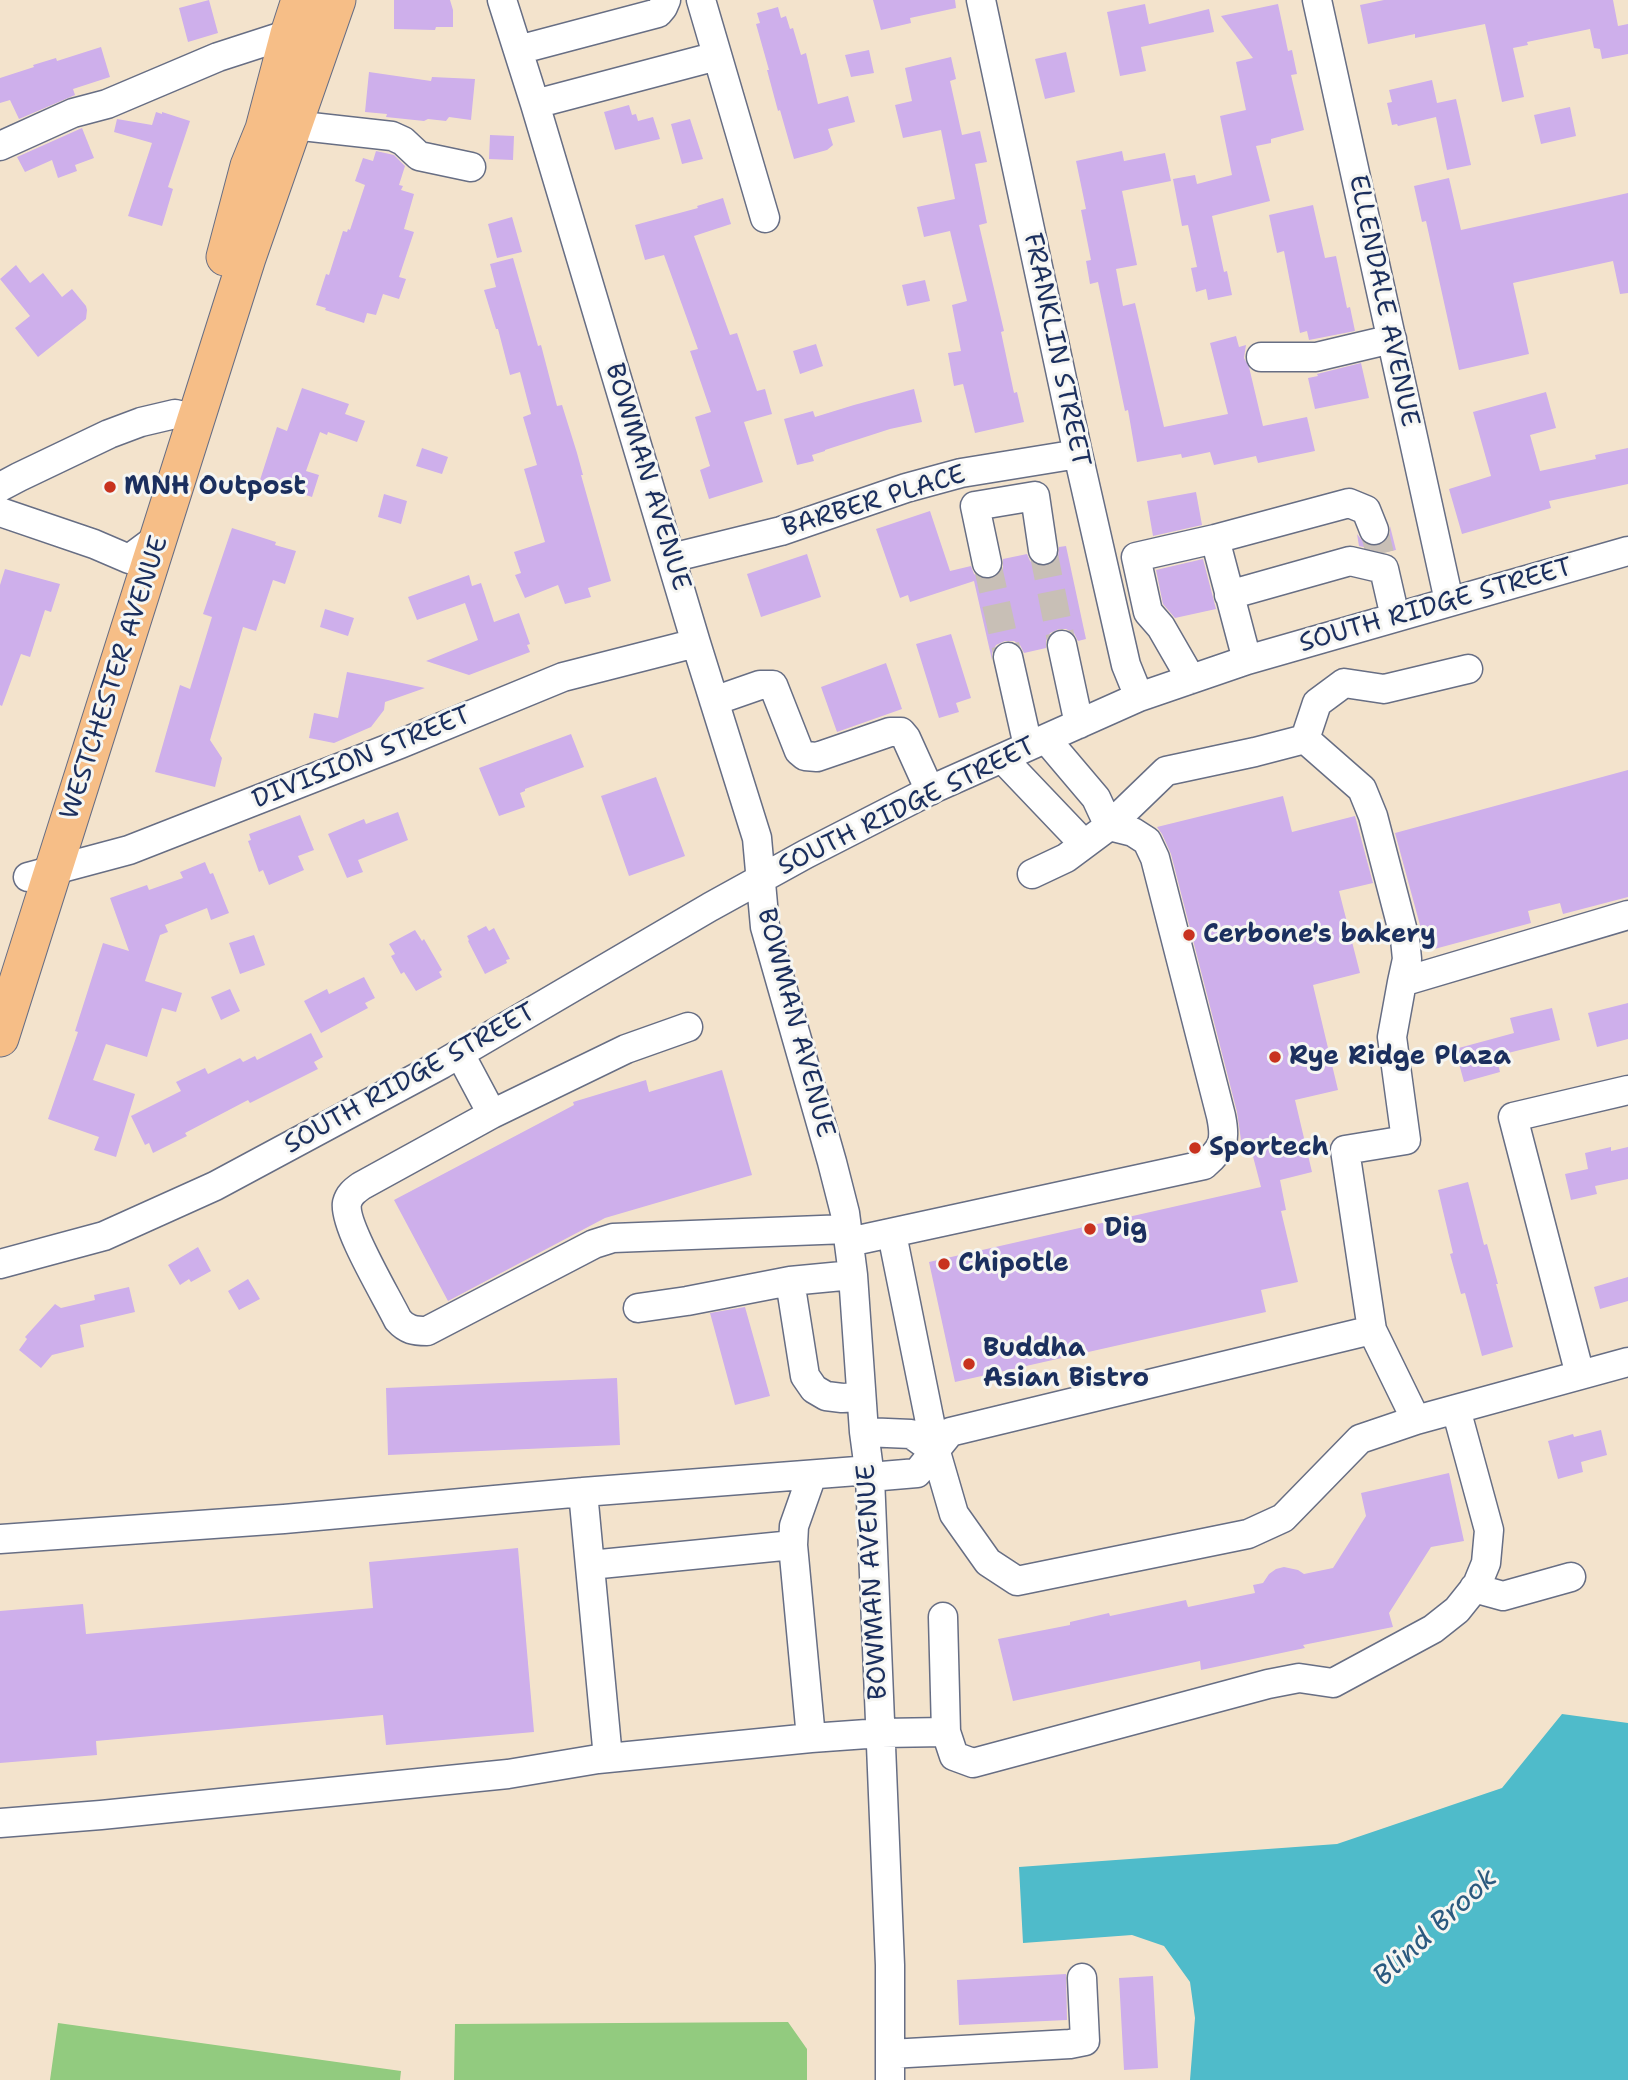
<!DOCTYPE html>
<html>
<head>
<meta charset="utf-8">
<style>
	body { margin:0 }
	canvas { display:block; background:#f3e3cc }
</style>
</head>
<body>
<canvas width="1628" height="2080"></canvas>
<script>
const ctx = document.querySelector('canvas').getContext('2d');
ctx.lineJoin = 'round';
function fill(path, color) { ctx.fillStyle = color; ctx.fill(path, 'evenodd'); }
function stroke(path, color, width, dash) { ctx.strokeStyle = color; ctx.lineWidth = width; ctx.lineCap = dash ? 'butt' : 'round'; ctx.setLineDash(dash || []); ctx.stroke(path); }
function drawText(font, color, halo, rows, align = 'center') {
  ctx.font = font + ' "Shantell Sans",sans-serif'; ctx.lineWidth = 6; ctx.setLineDash([]); ctx.textBaseline = 'middle'; ctx.strokeStyle = halo; ctx.fillStyle = color; for (const [text, x, y, turn = 0] of rows) {
    ctx.save(); ctx.translate(x, y); ctx.rotate((+turn || 0) * Math.PI / 180); ctx.textAlign = isNaN(turn) ? turn : align; if (halo) ctx.strokeText(text, 0, 0); ctx.fillText(text, 0, 0); ctx.restore();
  }
}
const green = new Path2D(`
	M788,2022l19,27v31h-353l1,-56z
	M58,2023l343,48 -1,9h-350z`);
const water = new Path2D(`
	M1562,1714l66,9v357h-438l5,-62 -5,-36 -26,-36 -32,-11 -109,8 -4,-76 318,-23 165,-56z`);
const building = new Path2D(`
	M209,0l9,33 -30,9 -9,-34z
	M394,0h56l3,10v17h-17l-1,3 -41,-1z
	M873,0h82l1,8 -46,10 1,5 -30,7z
	M1384,0h229l5,26 10,-2v30l-26,5 -2,-10 -6,-1 -4,-19 -63,13 1,3 -15,3 11,49 -22,5 -17,-78 -70,14v-4l-47,10 -8,-39z
	M1145,4l4,20 60,-15 5,23 -73,15 5,24 -26,5 -13,-64z
	M1278,4l10,47 4,-1 5,24 -6,1 13,55 -33,9v4l-15,3 14,55 -58,15 12,56 3,-1 5,24 -24,5 -2,-11 -10,3 -5,-24 6,-1 -9,-42 -6,1 -9,-47 22,-4 2,9 35,-9 -12,-59 26,-6 -10,-48 17,-4 -32,-42z
	M778,7l3,11 5,-2 4,13 3,-1 8,27 5,-2 12,51 30,-8 7,26 -27,7 5,16 -6,5 -33,9 -14,-49 -2,1 -11,-41h2l-13,-46 4,-1 -3,-10z
	M101,47l9,30 -37,12 2,6 -56,24 -9,-19 -10,3v-25l34,-11 -1,-2 23,-7 1,3z
	M869,50l5,23 -23,4 -6,-22z
	M1066,52l9,40 -30,7 -10,-40z
	M951,57l5,22 -6,2 12,54 18,-4 7,31 -12,2 12,59 -8,2 25,106 -3,1 13,61 3,-1 7,30 -49,11 -12,-49 -9,2 -6,-33 13,-2 -9,-46 15,-4 -17,-70 -26,6 -7,-30 38,-8 -14,-69 -38,8 -8,-33 17,-4 -7,-33z
	M369,72l62,9 1,-4 43,2 -4,41 -22,-3 -3,4 -18,-2 -4,2 -38,-4 1,-3 -22,-2z
	M1432,80l5,23 19,-4 15,66 -24,5 -11,-53 -38,9 -1,-2 -5,1 -5,-22 5,-1 -3,-12z
	M629,105l3,10 4,-1 2,7 15,-4 7,22 -45,11 -11,-38z
	M1570,107l6,29 -35,8 -7,-29z
	M156,112l6,2v-2l28,9 -22,66 5,2 -11,37 -34,-10 24,-73 -38,-11 3,-13 35,6z
	M690,119l13,40 -21,5 -11,-40z
	M82,128l12,30 -19,7 2,6 -19,7 -6,-18 -27,12 -8,-15z
	M490,135l24,1 -1,24 -24,-1z
	M376,151l18,4 11,11 -6,19 4,1 -2,4 13,4 -10,35 10,3 -15,45 7,2 -7,20 -16,-5 -7,21 -9,-2 -3,10 -39,-13 1,-2 -10,-3 10,-31 3,1 14,-44 4,1 1,-3 2,1 15,-45 -10,-4 8,-23 10,3z
	M1122,151l2,10 41,-8 6,28 -49,10 15,74 -21,4 7,37 12,-3 29,124 64,-13 -18,-71 26,-7 3,11 7,-2 -2,13 5,9 14,59 44,-9 8,34 -57,12 -2,-7 -42,9 -4,-13 -28,6 -1,-4 -44,8 -9,-52 -3,1 -27,-129 -8,2 -4,-23 5,-1 -10,-50 5,-1 -10,-48z
	M1449,178l12,52 167,-37v100l-8,1 -7,-33 -100,22 16,71 -70,16 -33,-149 -4,1 -8,-36z
	M723,198l8,26 -37,12 36,99 7,-2 20,58 8,-2 7,25 -28,8 19,60 -54,17 -9,-29 10,-4 -15,-49 16,-5 -21,-61 8,-2 -34,-94 -19,5 -10,-35 63,-17 -1,-2z
	M1313,205l12,53 11,-2 11,52 3,-1 5,24 -46,9 -2,-9 -7,2 -16,-82 -7,2 -8,-38z
	M512,217l10,35 -25,6 -9,-34z
	M513,258l25,88 3,-1 16,61 5,-1 15,48 6,22h-2l30,106 -23,7 3,9 -26,7 -7,-19 -33,13 -10,-23 6,-2 -7,-21 31,-10 -21,-73 13,-4 -14,-48 8,-3 -11,-42 -10,3 -12,-46h-2l-12,-39 12,-3 -6,-23z
	M16,265l14,18 13,-10 19,24 10,-8 14,17 1,4 -1,9 -48,38 -23,-29 15,-12 -30,-37z
	M925,280l5,21 -23,5 -5,-21z
	M816,344l7,22 -23,8 -7,-23z
	M1361,363l8,35 -54,11 -7,-31 10,-2 -1,-2z
	M302,388l47,16 -4,10 20,7 -8,21 -29,-10 -1,3 -7,-3 -14,39 13,4 -7,22 -52,-17 17,-53 10,4z
	M914,389l8,33 -32,7 -65,21v1l-13,4 2,6 -17,4 -13,-46 29,-8 2,6 39,-12z
	M1546,392l10,36 -26,7 10,36 56,-12 -1,-4 33,-7v36l-79,17 2,7 -89,26 -13,-45 42,-13 -18,-64z
	M422,448l26,9 -6,17 -26,-8z
	M1196,492l6,33 -49,11 -6,-35z
	M384,494l23,7 -6,23 -23,-7z
	M930,511l20,60 21,-5 3,8 7,4 10,1 8,-4 4,-6v-10l24,-5 3,7 6,4 10,1 8,-3 4,-6 1,-10 7,-1 20,93 -8,2 -4,-8 -8,-4h-7l-9,4 -4,8v7l-22,5 -4,-8 -6,-4h-9l-9,4 -4,8v7l-18,-79 -64,21 -2,-7 -8,3 -24,-69z
	M1390,526l6,24 -10,2 -27,-6 -2,-12 7,9 7,3h9l7,-6 3,-7z
	M232,528l44,14 -1,3 21,6 -11,33 -12,-4 -17,51 -13,-4 -33,113 12,18 -7,29 -60,-15 25,-87 10,4 22,-72 -9,-3z
	M807,554l14,43 -60,20 -14,-43z
	M1203,559l13,50 -41,9 -12,-14 -7,-34z
	M5,569l55,15 -9,28 -6,-2 -15,47 -9,-3 -19,52 -2,-1v-120z
	M469,575l3,11 9,-3 13,39 25,-9 11,31 -3,1 3,7 -61,23 -43,-14 52,-21 -13,-37 -48,17 -9,-23z
	M325,609l29,9 -6,18 -28,-9z
	M951,634l20,64 -15,5 3,9 -20,6 -23,-74z
	M886,663l16,46 -65,23 -16,-45z
	M347,672l41,8 37,8 -40,14 -1,8 -13,17 -37,16 -25,-5 5,-25 24,5z
	M571,734l13,33 -59,22v2l-5,2 5,14 -26,9 -20,-48z
	M1628,770v127l-65,17 -3,-11 -32,8 3,12 -104,28 -32,-118z
	M656,777l29,79 -56,20 -28,-80z
	M1283,796l9,36 63,-16 18,67 -34,8 21,82 -47,12 25,105 -43,10 17,72 -32,8 6,30 -5,1 17,71 -37,8 5,22 -311,70 -26,-120 332,-75 -11,-42 -8,2 -5,-35 -66,-258 -9,-20 -5,-7z
	M398,812l10,28 -50,20 5,12 -16,6 -19,-44 36,-15 2,5z
	M300,815l14,35 -16,6 6,14 -35,15 -6,-15 -4,2 -11,-31 3,-1 -2,-6z
	M205,862l5,12 3,-1 16,40 -18,7 -4,-12 -42,17 3,7 -8,3 -15,46 37,12 -6,19 -14,-4 -15,49 -41,-13 -13,36 42,14 -19,63 -22,-7 5,-13 -51,-18 30,-87 -3,-1 28,-88 26,8 -19,-53 37,-13 2,5 34,-12 -3,-6z
	M486,926l3,5 5,-3 16,31 -4,1 1,3 -22,11 -17,-33 1,-1 -2,-4z
	M415,930l7,11 2,-2 18,31 -3,2 3,5 -26,14 -12,-19 -3,2 -10,-18 4,-2 -6,-10z
	M254,935l11,30 -25,9 -11,-31z
	M364,977l11,21 -10,5 3,5 -47,25 -17,-32 23,-12 2,5z
	M230,989l10,22 -19,9 -10,-23z
	M1628,1003v36l-31,8 -9,-34z
	M1552,1008l8,32 -64,16 4,16 -36,10 -9,-33 59,-16 -4,-15z
	M311,1033l12,24 -9,5 4,7 -68,34 -2,-3 -63,33 2,3 -34,17 -4,-10 -4,2 -14,-29 50,-25 -5,-9 29,-14 3,6 32,-16 3,4 12,-6 2,4z
	M722,1070l30,105 -147,43 -157,83 -54,-101 180,-95 -1,-3 73,-22 3,12z
	M1611,1147v4l17,-4v32l-33,7 2,8 -26,6 -6,-26 23,-5 -3,-16z
	M1468,1182l16,63 3,-1 11,40h-2l17,63 -31,9 -17,-63 -4,1 -11,-40 3,-1 -15,-63z
	M198,1247l13,24 -20,11 -2,-3 -9,6 -12,-20z
	M1628,1277v24l-28,8 -6,-22z
	M248,1279l12,20 -21,11 -11,-19z
	M129,1287l6,25 -55,13 4,22 -32,8 -11,13 -22,-18 8,-11 -2,-2 30,-33 6,4 34,-8 -1,-5z
	M745,1307l25,89 -35,9 -25,-92z
	M617,1378l3,67 -232,10 -2,-67z
	M1601,1430l6,25 -26,7 2,10 -25,7 -10,-38 25,-7 1,3z
	M1449,1473l15,68 -33,6 -42,66 4,14 -90,18 2,3 -104,22 -1,-9 -187,40 -15,-62 72,-14v-3l39,-9 1,3 76,-16 2,7 67,-14 -2,-8 10,-2 6,-9 7,-5 8,-2 14,3 6,4 29,-6 33,-52 -5,-23z
	M518,1548l16,184 -148,13 -3,-30 -287,26 1,14 -97,8v-152l83,-7 3,30 287,-26 -4,-46z
	M1066,1974l1,46 -108,5 -2,-45z
	M1153,1976l5,92 -34,2 -5,-92z`);
const minorTunnel = new Path2D(`
	M1374,530l6,24
	M1043,550l19,95
	M987,563l21,94`);
const minor = new Path2D(`
	M502,0l33,104 161,539 61,195 8,89 67,235 13,51 8,62 11,157 6,45 20,488v115
	M701,0l64,218
	M981,0l97,454 48,211 13,32
	M1317,0l132,601
	M518,50l140,-37 5,-6 3,-7
	M535,104l182,-48
	M293,125l99,11 11,5 16,15 52,11
	M0,146l73,-33 34,-9 111,-47 71,-23
	M1261,357h55l76,-18
	M0,487l19,-10 90,-43 32,-12 34,-8 22,5
	M0,512l94,32 35,15 31,-23
	M1215,539l32,121
	M671,558l110,-27 125,-43 55,-15 117,-19
	M987,563l-12,-57 60,-10 8,54
	M1229,595l121,-34 34,8 11,48
	M1062,645l17,79
	M1008,657l20,89
	M1191,679l-30,-52 -13,-15 -12,-55 79,-18 134,-36 17,7 8,20
	M714,701l46,-16h13l26,66 6,5 12,1 73,-25h11l5,6 24,53
	M1046,739l50,59 13,28
	M1305,739l57,50 11,27 32,123 2,20 -5,23
	M1002,758l82,86
	M1032,874l34,-16 43,-32 57,-55 89,-19 50,-13 12,-36 27,-20 40,6 84,-20
	M28,877l101,-27 271,-106 163,-67 133,-34
	M460,1054l32,60 -131,72c-7,5 -12,9 -14,17 -4,22 40,94 51,117 9,10 16,11 29,11l167,-87 19,-6 234,-9
	M492,1114l134,-65 62,-22
	M892,1234l44,218 18,62 34,48 29,19 231,-47 35,-16 77,-79 56,-19 212,-58
	M849,1242l355,-77c20,-17 22,-25 17,-49l-66,-258 -8,-17 -14,-9 -24,-6
	M0,1264l104,-28 111,-50 227,-122 268,-157 96,-53 131,-67 202,-90 108,-37 381,-109
	M790,1281l15,95 9,13 12,7 16,2 19,-1
	M638,1308l49,-7 103,-20 63,-6
	M1580,1375l-67,-258 115,-27
	M1416,1420l-44,-90 -27,-180 61,-10 -14,-103 10,-55 226,-67
	M864,1432l47,2 25,18
	M870,1477l47,-4 33,-41 422,-102
	M583,1492l25,266
	M0,1539l284,-20 299,-27 287,-22
	M590,1565l203,-20
	M1474,1588l29,8 68,-19
	M943,1617l3,115
	M811,1738l-18,-193 1,-19 18,-51
	M0,1823l101,-8 407,-41 90,-15 213,-21 70,-5 65,-1 8,24 19,7 295,-79 31,-6 34,5 100,-54 24,-19 20,-25 9,-22 3,-33 -33,-121
	M890,2054l180,-10 15,-3 -3,-63`);
const major = new Path2D(`
	M225,257l24,-91 15,-37 25,-95 11,-34
	M0,1038l247,-780 90,-258`);
const markers = [
	[110,487,7,"#c8321e"],
	[1189,935,7,"#c8321e"],
	[1275,1057,7,"#c8321e"],
	[1195,1148,7,"#c8321e"],
	[1090,1229,7,"#c8321e"],
	[944,1264,7,"#c8321e"],
	[969,1364,7,"#c8321e"]
];
const streetNames = [
	["ELLENDALE AVENUE",1383,301,78],
	["FRANKLIN STREET",1056,350,78],
	["BOWMAN AVENUE",647,477,73],
	["BARBER PLACE",874,502,-17],
	["SOUTH RIDGE STREET",1436,606,-16],
	["WESTCHESTER AVENUE",115,678,-72],
	["DIVISION STREET",362,758,-22],
	["SOUTH RIDGE STREET",907,807,-26],
	["BOWMAN AVENUE",795,1023,75],
	["SOUTH RIDGE STREET",410,1079,-29],
	["BOWMAN AVENUE",873,1582,-93]
];
const poiNames = [
	["MNH Outpost",124,487],
	["Cerbone's bakery",1203,935],
	["Rye Ridge Plaza",1289,1057],
	["Sportech",1209,1148],
	["Dig",1104,1229],
	["Chipotle",958,1264],
	["Buddha",983,1349],
	["Asian Bistro",983,1379]
];
const waterNames = [
	["Blind Brook",1436,1928,-43]
];
fill(green, '#92cb7f');
fill(water, '#4fbbca');
fill(building, '#ceafeb');
stroke(minorTunnel, '#c8bfb6', 28, [28, 14]);
stroke(minor, '#676e84', 31);
stroke(major, '#676e84', 39);
stroke(minor, '#fff', 28);
stroke(major, '#f6be87', 37);
for (const [x, y, r, color] of markers) { const dot = new Path2D(); dot.arc(x, y, r, 0, 2 * Math.PI); ctx.fillStyle = color; ctx.fill(dot); stroke(dot, '#f6f6f2', 2.5); }
drawText('26px', '#1b2f5e', '#f6f6f2', streetNames);
drawText('bold 26px', '#1b2f5e', '#f6f6f2', poiNames, 'left');
drawText('italic 28px', '#2b597e', '#f6f6f2', waterNames);
</script>
</body>
</html>
